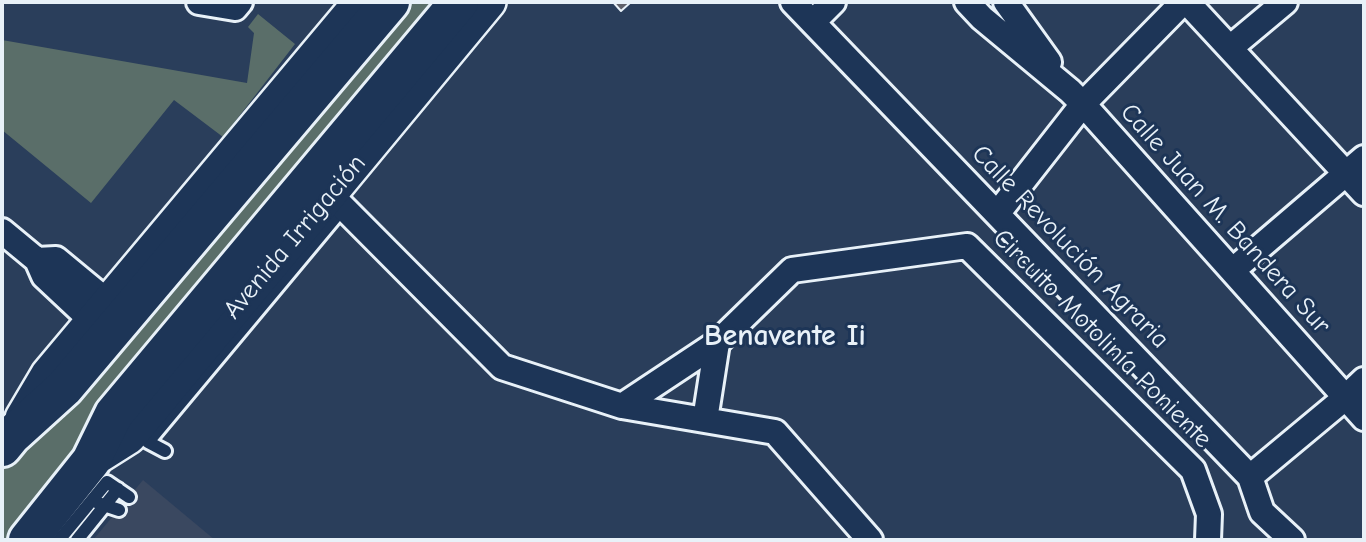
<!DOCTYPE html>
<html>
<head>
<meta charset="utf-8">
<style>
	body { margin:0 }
	#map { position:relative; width:1366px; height:542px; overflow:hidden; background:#2a3e5b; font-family:"Comic Neue",sans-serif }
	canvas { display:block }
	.frame { position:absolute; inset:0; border:4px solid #e8f1f8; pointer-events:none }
</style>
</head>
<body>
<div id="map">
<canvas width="1366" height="542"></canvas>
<div class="frame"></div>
</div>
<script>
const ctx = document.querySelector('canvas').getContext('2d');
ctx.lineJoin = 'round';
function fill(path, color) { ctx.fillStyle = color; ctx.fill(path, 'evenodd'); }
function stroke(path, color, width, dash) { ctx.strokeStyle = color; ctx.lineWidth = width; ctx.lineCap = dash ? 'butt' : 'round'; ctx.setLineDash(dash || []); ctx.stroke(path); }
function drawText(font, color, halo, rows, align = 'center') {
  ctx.font = font + ' "Comic Neue",sans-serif'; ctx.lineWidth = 6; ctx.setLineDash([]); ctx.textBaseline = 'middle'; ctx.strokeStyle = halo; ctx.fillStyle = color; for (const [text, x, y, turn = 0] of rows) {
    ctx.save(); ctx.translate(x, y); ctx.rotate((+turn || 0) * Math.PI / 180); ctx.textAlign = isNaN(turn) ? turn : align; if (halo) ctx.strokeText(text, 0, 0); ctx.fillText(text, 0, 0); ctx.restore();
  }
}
const built = new Path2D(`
	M143,480l72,60h-122z`);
const green = new Path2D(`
	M395,2h54l-442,538h-5v-69l158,-194z
	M258,14l37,30 -72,93 -49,-37 -83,103 -89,-73v-90l245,43 7,-50 -6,-6z`);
const building = new Path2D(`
	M613,2h18l-10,9z`);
const lane = new Path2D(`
	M165,451l-17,-9 195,-234
	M98,503l21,7
	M59,540l48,-58 22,15
	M77,540l41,-51`);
const street = new Path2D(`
	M199,2l36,6 5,-6
	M793,2l457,475 12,35 30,28
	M967,2l15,16 88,73 13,13 281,314
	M1006,2l43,60
	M1187,2l177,191
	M813,22l20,-20
	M1230,48l55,-46
	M330,194l172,173 120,39 153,26 95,108
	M997,214l86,-110 100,-102
	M2,231l35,29 7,16 48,45
	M37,260l19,-1 52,43
	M1233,270l131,-112
	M622,406l95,-63 75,-73 175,-24 226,224 16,44 -1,26
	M705,420l12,-77
	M1250,477l95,-79 19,-18`);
const secondary = new Path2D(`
	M22,418l26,-44 312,-372
	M91,461l38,-24 360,-435`);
const primary = new Path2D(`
	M2,447l9,-11 53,-48 326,-386
	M28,540l63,-79 23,-47 345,-412`);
const streetNames = [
	["Calle Juan M. Bandera Sur",1225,219,48],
	["Avenida Irrigación",295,237,-50],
	["Calle Revolución Agraria",1070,247,46],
	["Circuito Motolinía Poniente",1102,339,45]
];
const quarterNames = [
	["Benavente Ii",785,337]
];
fill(built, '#3a4860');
fill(green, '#5a6e69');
fill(building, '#60616a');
stroke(building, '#e8f1f8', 2);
stroke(lane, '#e8f1f8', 18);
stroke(street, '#e8f1f8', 30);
stroke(secondary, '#e8f1f8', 38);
stroke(primary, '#e8f1f8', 44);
stroke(lane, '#1d3557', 12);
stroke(street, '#1d3557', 24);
stroke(secondary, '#1d3557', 33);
stroke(primary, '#1d3557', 38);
drawText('26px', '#e8f1f8', '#1d3557', streetNames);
drawText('bold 30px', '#e8f1f8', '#1d3557', quarterNames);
</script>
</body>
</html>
